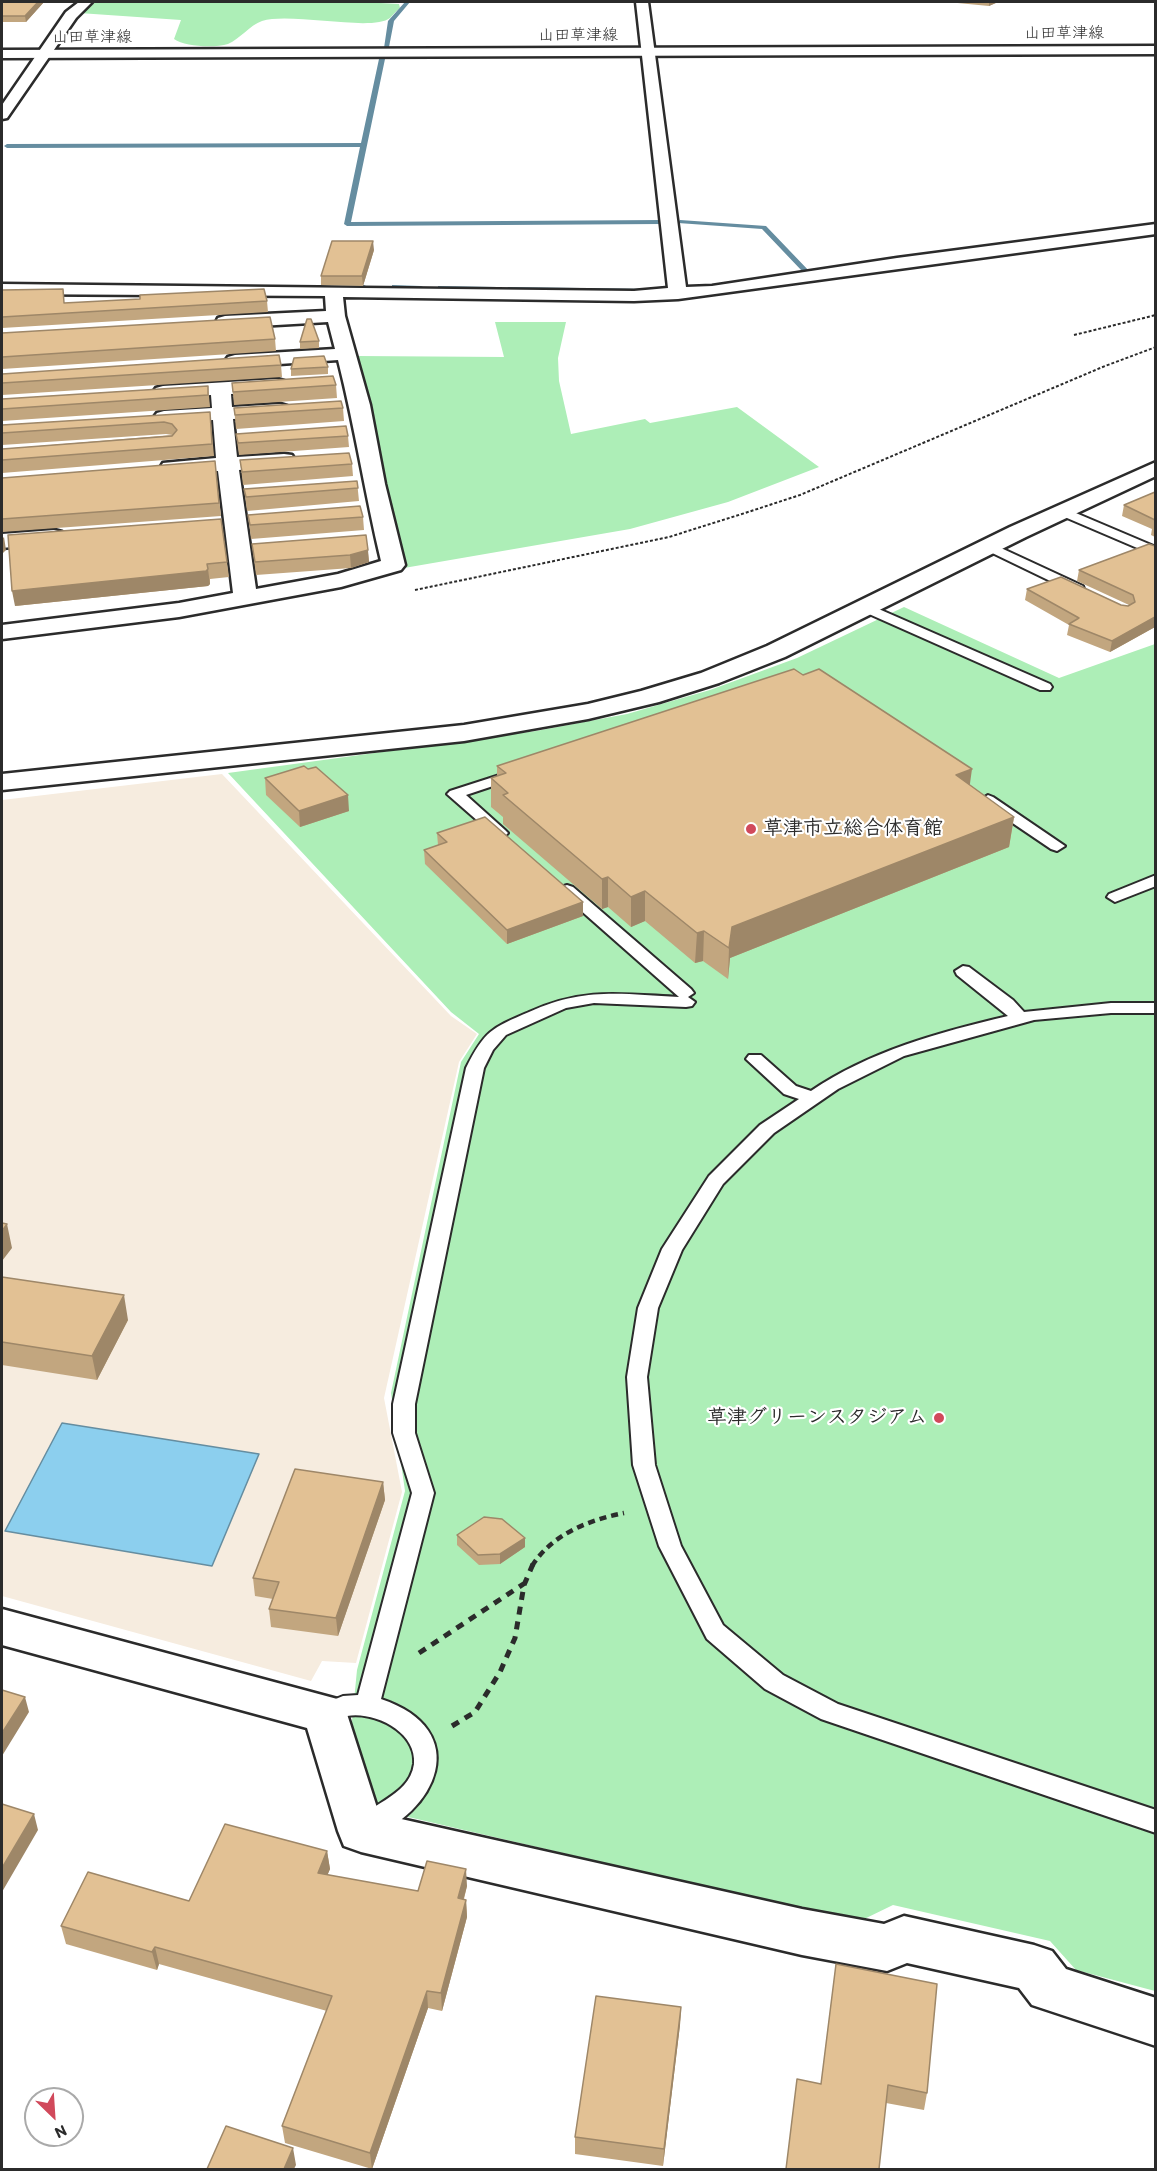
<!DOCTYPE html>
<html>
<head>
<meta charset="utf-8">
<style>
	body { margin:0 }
	#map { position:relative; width:1157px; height:2171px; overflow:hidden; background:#fff; font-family:Itim,sans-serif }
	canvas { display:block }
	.frame { position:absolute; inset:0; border:3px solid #2b2b2b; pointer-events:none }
	.north { position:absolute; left:24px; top:2087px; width:60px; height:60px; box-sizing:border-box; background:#fff; border:2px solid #aaa; border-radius:50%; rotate:155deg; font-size:16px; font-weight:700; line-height:24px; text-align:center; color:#2b2b2b }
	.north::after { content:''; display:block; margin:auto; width:21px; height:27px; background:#d1495b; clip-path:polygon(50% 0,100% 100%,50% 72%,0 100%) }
</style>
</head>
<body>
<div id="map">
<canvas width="1157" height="2171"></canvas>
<div class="frame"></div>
<div class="north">N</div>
</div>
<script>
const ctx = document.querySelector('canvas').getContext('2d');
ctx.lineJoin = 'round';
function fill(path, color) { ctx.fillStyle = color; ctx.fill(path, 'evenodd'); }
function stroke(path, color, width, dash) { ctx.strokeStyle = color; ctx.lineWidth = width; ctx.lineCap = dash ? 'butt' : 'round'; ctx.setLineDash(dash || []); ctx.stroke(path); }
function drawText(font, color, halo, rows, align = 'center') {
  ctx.font = font + ' Itim,"Klee One",sans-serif'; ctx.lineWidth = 4.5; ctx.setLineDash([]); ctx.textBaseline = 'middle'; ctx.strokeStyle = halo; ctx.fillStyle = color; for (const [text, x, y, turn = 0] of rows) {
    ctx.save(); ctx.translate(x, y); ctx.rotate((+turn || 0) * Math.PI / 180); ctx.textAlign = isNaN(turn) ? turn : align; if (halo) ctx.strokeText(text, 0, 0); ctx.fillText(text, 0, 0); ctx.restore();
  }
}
const built = new Path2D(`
	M222,774l229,242 26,18 -18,28 -75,336 18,94 -46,171 -34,-2 -11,20 -309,-85v-796z`);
const green = new Path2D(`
	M96,2l109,1 157,-1 37,2 1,4c-4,3 -7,7 -10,10 -18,14 -99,-6 -128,3 -12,4 -22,18 -34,23 -13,4 -43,3 -54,-5l7,-19 -102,-7z
	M495,322h71l-8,36 1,23 12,53 74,-15 5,4 87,-16 82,60 -91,35 -98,27 -226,39 -47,-212 147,1z
	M904,607l155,71 96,-34v1347l-79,-21 -26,-29 -157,-36 -35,17 -484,-113 -23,-78 6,-61 48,-179 -14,-98 70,-331 18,-28 -28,-22 -223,-239 308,-42 91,-17 83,-24 87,-32z`);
const water = new Path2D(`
	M62,1423l197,31 -47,112 -207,-35z`);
const stream = new Path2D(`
	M405,2h5l-16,19 -5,26 -5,1 4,-27z
	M382,57l3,2 -34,163 310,-2 3,2 -3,2 -314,2 -3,-2 16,-77 -353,1 -3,-2 3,-2 354,-1 18,-84z
	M680,220l86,6 45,47 -10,2 1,-4 -40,-42 -84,-6z
	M364,285l4,2 -1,2 -44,1 -4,-2 4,-2z
	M392,285l29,1 4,2 -4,2 -26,-1h-3z
	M438,286l59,1 4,2 -4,2 -56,-1h-3z
	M508,287l145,2 4,2 -4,2 -142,-2 -4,-2z`);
const pathFar2 = new Path2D(`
	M1074,335l82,-20
	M415,590l254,-53 76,-24 55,-18 305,-129 51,-19`);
const pathFar1 = new Path2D(`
	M532,1566c20,-32 57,-46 92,-53`);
const path = new Path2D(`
	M419,1653l106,-70
	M452,1726l23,-14 25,-40 15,-34 9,-53 9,-21`);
const lane = new Path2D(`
	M1064,508l92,39v9l-96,-41v-6z
	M988,542l95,44 1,3 -1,3h-10l-89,-43 -2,-3z
	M865,603l185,81 2,3 -2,3h-10l-180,-80 -2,-3z
	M512,771l7,4 -2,3 -51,17 39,35 3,3 -3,3h-10l-48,-42 3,-3z
	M988,795l5,2 72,49 -8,5 -6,-2 -68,-46 -3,-3z
	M1156,875v11l-41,16 -8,-5 2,-3z
	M567,885l6,2 118,102 3,4 -6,4 7,5 -3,4 -6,1 -92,-4 -28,5 -60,27 -13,15 -9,18 -69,336v29l19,60 -53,206c93,31 57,114 -16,141l-9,-3 -4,-8c12,-26 57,-30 62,-65 3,-33 -41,-53 -67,-48 -7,2 -15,6 -22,8l-9,-3 -3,-7 3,-7 27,-11 15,-1 54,-202 -19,-60v-29l73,-336c19,-38 26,-40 63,-56 55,-25 92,-18 150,-15l-118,-104 -2,-3 2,-3z
	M963,966l6,1 44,33 11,12 87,-9h45v10h-45l-77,7 -130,36 -66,33 -64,44 -51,51 -41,66 -24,58 -11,69 8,88 26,81 42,79 60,50 55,29 318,106v23l-335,-114 -56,-30 -58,-50 -48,-93 -26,-81 -6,-88 11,-69 24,-59 47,-73 51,-51 39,-26 -15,-5 -38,-35 3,-4h12l35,31 15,5c59,-40 129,-59 197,-75l-51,-41 -2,-4z`);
const street = new Path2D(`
	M79,2h13l-16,16 -69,100 -5,1v-14l64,-93z
	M636,2h12l38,285 26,-1 185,-28 259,-34v10l-478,65 -44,2 -291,-4 2,19 25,89 15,79 20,81 -4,5 -60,17 -162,30 -177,22v-14l177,-22 54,-10 -15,-122 -47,3 -8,-1 -3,-5 3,-5 53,-5 -3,-38 -49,3 -7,-2 -3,-4 3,-4 7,-2 48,-3 -1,-13 -48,3 -7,-2 -3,-4 3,-4 7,-2 114,-7 7,2 3,4 -3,4 -7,2 -46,3 1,13 48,-3 7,2 3,4 -3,4 -7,2 -47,3 4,38 47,-3 8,1 3,5 -3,5 -53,5 17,119 82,-15 43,-13c-16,-67 -26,-134 -43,-201l-103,7 -7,-2 -3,-4 3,-4 7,-2 100,-6 -7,-27 -103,6 -7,-2 -2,-4 2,-4 7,-2 101,-5 -1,-15 -323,-2v-10l632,7 34,-3z
	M54,530l8,2 3,5 -3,5 -60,6v-14z
	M2,1609l339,91 6,14 32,100 423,95 82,15 20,-8 130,29 18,6 14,18 90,29v48l-124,-41 -13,-17 -112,-25 -20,8 -85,-16 -441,-103 -17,-6 -6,-15 -31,-103 -305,-83z`);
const secondary = new Path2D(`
	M1156,46v8l-1154,4v-8z
	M1156,462v14l-130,61 -241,120 -66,26 -60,19 -71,17 -124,22 -462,49v-16l462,-49 124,-21 53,-13 60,-18 66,-27 243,-119z`);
const wall = new Path2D(`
	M2,2h42l-18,20h-24z
	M947,2h51l-9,4z
	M374,250l-11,36 -42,-1v-9z
	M2,290l63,13 202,-2 1,11 -266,16z
	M2,333l273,6 1,12 -274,18z
	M319,341v7l-19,1v-7z
	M281,365l1,12 -280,18v-21z
	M328,367v7l-37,2v-7z
	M232,383l104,2 1,13 -103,7z
	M208,386l2,21 -208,14v2v-24z
	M234,408h109l1,13 -108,8z
	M210,412l4,44 -212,17v2v-26l170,-14 -6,-1 -164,11v-20z
	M236,434l112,2 1,11 -110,8z
	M240,460l112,4 1,12 -110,9z
	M215,461l6,55 -219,16v2v-56z
	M357,481l2,20 -112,10 -3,-22z
	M1155,492v45l-4,-2 1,-6 -30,-13 2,-11z
	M248,515l115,2 1,13 -113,9z
	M221,519l8,58 -19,2v5l-2,2 -193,20z
	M366,535l3,27 -18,6 -95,7 -4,-31z
	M1155,546v81l-45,25 -43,-17 2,-10 -44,-25 2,-11 101,17 1,-1 -52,-24 2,-11z
	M497,766l473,19 44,32 -5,30 -279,111 -2,21 -25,-18 -8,2 -50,-42 -14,6 -23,-20 -6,2 -99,-85v-7l-12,-10v-29l6,-2z
	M265,778l84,33 -49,16 -34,-32z
	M437,833l146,69v14l-76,28 -82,-80 -1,-14 14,-5z
	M2,1277l126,43 -31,60 -95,-15z
	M383,1482l2,18 -47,136 -67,-9 -2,-18 4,-10 -18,-3 -2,-18z
	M457,1535l68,12 -25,17 -21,1 -22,-20z
	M327,1851l3,18 -3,6 91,16 49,-5 -3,13 2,1 1,17 -25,94 -14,-3 -56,161 -87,-26 -3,-17 45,-115 -168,-47 -2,6 -91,-26 -5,-18 128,-25z
	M836,1964l91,129 -3,17 -38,-7 -65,-19z
	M681,2007l-1,18 -17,141 -88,-12v-17z`);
const shadedWall = new Path2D(`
	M38,2h6l-18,20 -1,-6z
	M989,2h9l-9,4z
	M373,241l1,9 -11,36 -1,-10z
	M4,537l2,13 -4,4v-15z
	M368,550l1,12 -18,6 -1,-13z
	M208,569l2,15 -2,2 -193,20 -3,-15z
	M1155,617v10l-45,25 2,-11z
	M972,769l-4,29 -12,-23z
	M348,795l1,16 -49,16 -1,-16z
	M1014,817l-5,30 -279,111 -2,21 1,-31 3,-21z
	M608,877v30l-6,2v-30z
	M645,891v30l-14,6v-30z
	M583,902v14l-76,28v-14z
	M704,931l-1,30 -8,2 2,-30z
	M7,1224l5,24 -10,13v-30z
	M124,1295l4,25 -31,60 -5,-24z
	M383,1482l2,18 -47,136 -2,-18z
	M525,1538v9l-25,17v-10z
	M25,1697l4,15 -27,44v-23z
	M34,1814l4,16 -36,62v-24z
	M327,1851l3,18 -9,22 -3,-18z
	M466,1869l1,17 -8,30 -1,-18z
	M466,1900l1,17 -25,94 -1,-18z
	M155,1947l4,17 -2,6 -5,-18z
	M427,1991l1,17 -56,161 -2,-16z
	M681,2007l-1,18 -17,141 1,-17z
	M293,2148l3,17 -2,4h-10z`);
const building = new Path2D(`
	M2,2h36l-13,14h-23z
	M332,241h41l-11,35h-41z
	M63,289l1,14 76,-4v-4l124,-6 3,12 -265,16v-27z
	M270,317l5,22 -273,18v-24z
	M307,319h4l8,22 -19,1z
	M279,355l2,10 -279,18v-9z
	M324,356l4,11 -37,2 3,-11z
	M333,376l3,9 -103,7 -1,-9z
	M208,386v9l-206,14v-10z
	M341,401l2,7 -108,7 -1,-7z
	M210,412l2,32 -210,16v-11l170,-13 5,-6 -5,-6 -8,-2 -162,11v-8z
	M346,426l2,10 -110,7 -2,-9z
	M349,453l3,11 -110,8 -2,-12z
	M215,461l4,42 -217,16v-41z
	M357,481l1,7 -112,9 -2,-8z
	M1155,492v28l-31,-15z
	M360,506l3,11 -113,8 -2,-10z
	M221,519l6,43 -20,2 1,5 -2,2 -194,20 -4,-56z
	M366,535l2,15 -18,5 -95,7 -3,-18z
	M1149,544l6,2v71l-43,24 -43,-17 10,-6 -52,-29 34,-12 60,28 7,1 7,-4 -2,-7 -54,-25z
	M794,669l9,6 16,-6 153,100 -16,6 58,42 -282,110 -3,21 -25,-17 -7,2 -52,-42 -14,6 -23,-20 -6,2 -99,-84 5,-2 -17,-15 15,-5 -9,-7z
	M304,766l4,3 8,-2 32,28 -49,16 -34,-33z
	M485,817l98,85 -76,28 -83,-80 23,-8 -10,-9z
	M2,1223l5,1 -5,7z
	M2,1277l122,18 -32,61 -90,-14z
	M295,1469l88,13 -47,136 -67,-9 10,-27 -26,-4z
	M484,1517l18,2 23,19 -25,16 -22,1 -21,-20z
	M2,1690l23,7 -23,36z
	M2,1804l32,10 -32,54z
	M225,1824l102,27 -9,22 100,18 9,-30 39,8 -8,29 8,2 -25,93 -14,-2 -57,162 -88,-27 50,-130 -177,-49 -3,5 -91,-26 27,-54 101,29z
	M836,1964l101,20 -10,109 -39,-8 -9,84h-93l11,-90 24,5z
	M596,1996l85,11 -17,142 -89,-12z
	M226,2126l67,22 -9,21h-77z`);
const markers = [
	[751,829,6,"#d1495b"],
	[939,1418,6,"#d1495b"]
];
const farStreetnames = [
	["山田草津線",1064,34],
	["山田草津線",578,36],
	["山田草津線",92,38]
];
const poiNames = [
	["草津市立総合体育館",763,829],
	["草津グリーンスタジアム",927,1418,"right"]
];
fill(built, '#f6ecdf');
fill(green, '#adeeb7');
fill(water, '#8ccfee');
stroke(water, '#658da0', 1.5);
fill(stream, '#658da0');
stroke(lane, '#2b2b2b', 4);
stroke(street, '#2b2b2b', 5);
stroke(secondary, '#2b2b2b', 5);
stroke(pathFar2, '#2b2b2b', 2, [3, 2]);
stroke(pathFar1, '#2b2b2b', 4.5, [7, 5]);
stroke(path, '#2b2b2b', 5, [8, 7]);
fill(lane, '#fff');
fill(street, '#fff');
fill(secondary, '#fff');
fill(wall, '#c2a67f');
fill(shadedWall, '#9e8768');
fill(building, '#e2c194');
stroke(building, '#9e8768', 1.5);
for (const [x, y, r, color] of markers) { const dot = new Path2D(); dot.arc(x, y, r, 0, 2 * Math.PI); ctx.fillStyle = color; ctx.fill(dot); stroke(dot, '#fff', 2); }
drawText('16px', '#2b2b2b', '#fff', farStreetnames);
drawText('bold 20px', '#2b2b2b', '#fff', poiNames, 'left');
</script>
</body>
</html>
